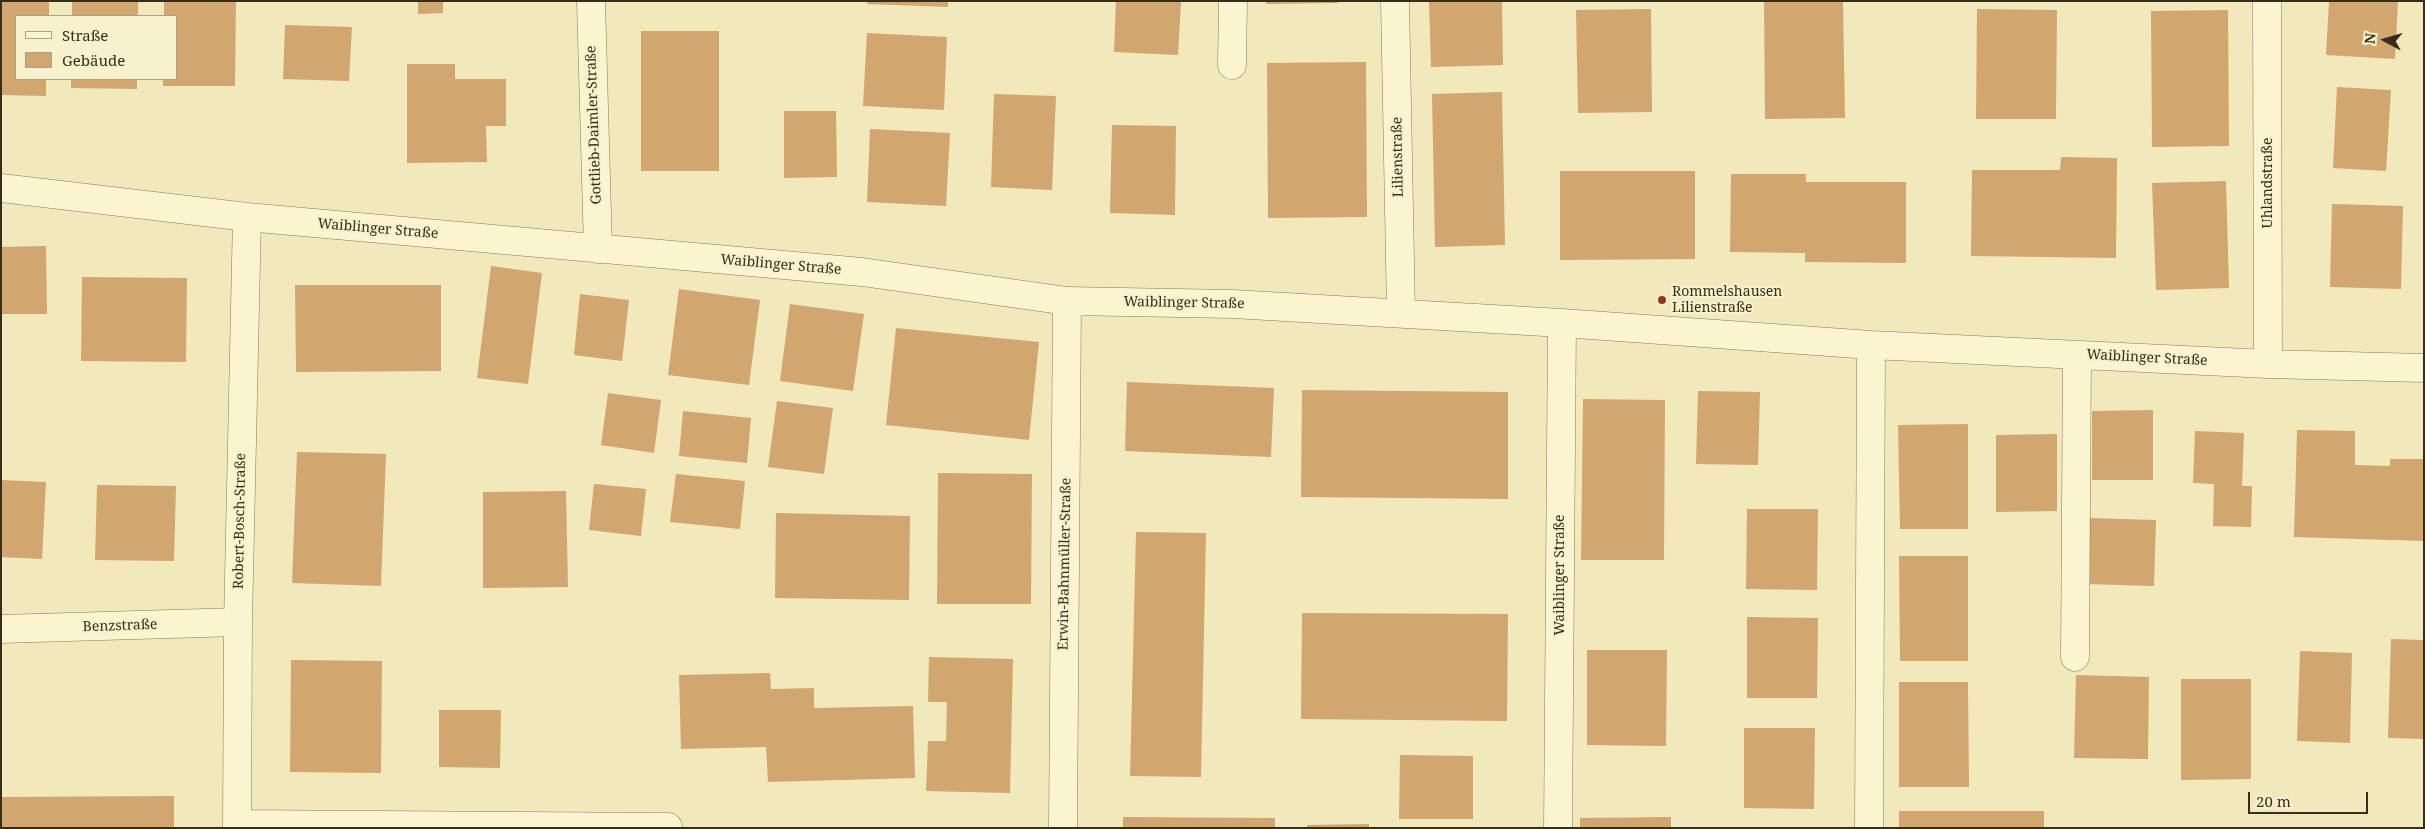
<!DOCTYPE html>
<html>
<head>
<meta charset="utf-8">
<style>
	body { margin:0 }
	#map { position:relative; width:2425px; height:829px; overflow:hidden; background:#f1e8bc; font-family:"Noto Serif",serif }
	canvas { display:block }
	.frame { position:absolute; inset:0; border:2px solid #372d1b; pointer-events:none }
	.legend { position:absolute; left:15px; top:15px; width:162px; height:65px; box-sizing:border-box; background:#f8f1cd; border:1px solid #aba386; margin:0; padding:6px 9px; list-style:none; font-size:15px; color:#372d1b }
	.legend li { display:flex; align-items:center; gap:10px; height:25px }
	.legend b { width:25px; border:1px solid #aba386 }
	.north { position:absolute; left:2360px; top:15px; width:50px; height:50px; -webkit-text-stroke:4px #f8f1cd; paint-order:stroke; rotate:276deg; font-size:14px; font-weight:700; line-height:20px; text-align:center; color:#372d1b }
	.north::after { content:''; display:block; margin:auto; width:18px; height:22px; background:#372d1b; clip-path:polygon(50% 0,100% 100%,50% 72%,0 100%) }
	.scale { position:absolute; left:2248px; top:792px; width:120px; height:22px; box-sizing:border-box; border:2px solid #372d1b; border-top:0; padding-left:6px; font-size:15px; line-height:18px; white-space:nowrap; color:#372d1b; -webkit-text-stroke:4px #f8f1cd; paint-order:stroke }
</style>
</head>
<body>
<div id="map">
<canvas width="2425" height="829"></canvas>
<div class="frame"></div>
<ul class="legend">
<li><b style="height:6px;background:#fbf4d0"></b>Straße</li>
<li><b style="height:14px;background:#d2a66f"></b>Gebäude</li>
</ul>
<div class="north">N</div>
<div class="scale">20 m</div>
</div>
<script>
const ctx = document.querySelector('canvas').getContext('2d');
ctx.lineJoin = 'round';
function fill(path, color) { ctx.fillStyle = color; ctx.fill(path, 'evenodd'); }
function stroke(path, color, width, dash) { ctx.strokeStyle = color; ctx.lineWidth = width; ctx.lineCap = dash ? 'butt' : 'round'; ctx.setLineDash(dash || []); ctx.stroke(path); }
function drawText(font, color, halo, rows, align = 'center') {
  ctx.font = font + ' "Noto Serif",serif'; ctx.lineWidth = 4.5; ctx.setLineDash([]); ctx.textBaseline = 'middle'; ctx.strokeStyle = halo; ctx.fillStyle = color; for (const [text, x, y, turn = 0] of rows) {
    ctx.save(); ctx.translate(x, y); ctx.rotate((+turn || 0) * Math.PI / 180); ctx.textAlign = isNaN(turn) ? turn : align; if (halo) ctx.strokeText(text, 0, 0); ctx.fillText(text, 0, 0); ctx.restore();
  }
}
const building = new Path2D(`
	M1,1h48v15h-33v63h30v17l-45,-1z
	M72,1h66v15h-66z
	M164,1h72l-1,85h-72v-7h13v-63h-12z
	M418,1h25v12l-25,1z
	M868,1h80v6l-81,-3z
	M1116,1h65l-3,54 -64,-3z
	M1266,1h72v2l-72,1z
	M1429,1h73l1,64 -72,2z
	M1764,1h79l2,117 -80,1z
	M2329,1h69l-3,58 -69,-4z
	M1651,9l1,103 -74,1 -2,-103z
	M1977,9l80,1 -1,109h-80z
	M2228,10l1,136 -77,1 -1,-136z
	M285,25l67,2 -3,54 -66,-2z
	M641,31h78v140h-78z
	M867,33l80,4 -3,73 -81,-4z
	M1366,62l1,155 -99,1 -1,-155z
	M407,64h48v15h51v47h-20l1,36 -80,1z
	M71,79h66v10l-66,-1z
	M2337,87l54,3 -5,81 -53,-3z
	M1502,92l3,153 -70,2 -3,-153z
	M994,94l62,2 -4,94 -61,-3z
	M784,111h52l1,66 -53,1z
	M1112,125l64,1 -1,89 -65,-2z
	M870,129l80,4 -4,73 -79,-4z
	M2061,157l56,1 -1,100 -145,-2 1,-86h88z
	M1560,171h135v88l-135,1z
	M1731,174h75v8h100v81l-101,-1v-9l-75,-1z
	M2226,181l3,107 -73,2 -4,-107z
	M2332,204l71,2 -2,83 -71,-2z
	M46,246l1,68h-46v-67z
	M491,266l51,7 -14,111 -51,-6z
	M82,277l105,1 -1,84 -105,-1z
	M295,285h146v86l-145,1z
	M679,289l81,11 -11,85 -81,-10z
	M580,294l49,6 -7,61 -48,-6z
	M790,304l74,10 -11,77 -73,-10z
	M896,328l143,14 -10,98 -143,-15z
	M1127,382l147,6 -3,69 -146,-6z
	M1302,390l206,2v107l-207,-2z
	M1698,391l62,1 -2,73 -62,-1z
	M608,393l53,7 -7,53 -53,-8z
	M1583,399l82,1 -1,160h-83z
	M777,401l56,7 -9,66 -56,-7z
	M2153,410v70h-61v-69z
	M683,411l68,7 -4,45 -68,-7z
	M1968,424v105h-68l-2,-104z
	M2297,430l58,1v34l35,1v-7h34v82l-130,-4z
	M2195,431l49,2 -2,53h10l-1,41 -38,-1 1,-42 -21,-1z
	M2057,434v77l-61,1v-77z
	M297,452l89,2 -5,132 -89,-3z
	M938,473l94,1 -1,130h-94z
	M676,474l69,7 -5,48 -70,-7z
	M1,480l45,2 -4,77 -41,-2z
	M594,484l52,5 -5,47 -52,-6z
	M97,485l79,1 -2,75 -79,-1z
	M566,491l2,96 -85,1v-96z
	M1747,509h71l-1,81 -71,-1z
	M776,513l134,3 -1,84 -134,-2z
	M2088,518l68,2 -2,66 -69,-2z
	M1136,532l70,1 -5,244 -71,-1z
	M1899,556h69v105h-68z
	M1302,613l206,1 -1,107 -206,-2z
	M1747,617l71,1 -1,80h-70z
	M2391,639l33,1v99l-36,-1z
	M1587,650h80l-1,96 -79,-1z
	M2300,651l52,2 -2,90 -53,-2z
	M929,657l84,2 -3,134 -84,-2 2,-50h18l1,-39h-19z
	M291,660l91,1 -1,112 -91,-1z
	M770,673l1,16 43,-1v20l99,-2 2,72 -147,4 -2,-35 -85,2 -2,-74z
	M2076,675l73,2 -1,82 -74,-1z
	M2181,679h70v100l-70,1z
	M1899,682h69l1,105h-70z
	M439,710h62l-1,58 -61,-1z
	M1744,728h71l-1,81 -70,-1z
	M1400,755l73,1v63h-74z
	M174,796v32h-173v-31z
	M1899,811h145v17h-145z
	M1123,817l152,1v10h-152z
	M1671,817v11h-91v-10z
	M1369,824v4h-62v-3z`);
const minor = new Path2D(`
	M591,1l7,248
	M1395,1l6,312
	M2267,1l1,363
	M1232,65l1,-64
	M1,188l246,29 615,55 205,29 166,3 329,19 309,22 397,19 156,4
	M1,629l237,-7
	M2075,657l2,-302
	M237,824l431,3
	M237,828l1,-206 9,-405
	M1063,828l4,-527
	M1558,828l4,-505
	M1869,828l2,-483`);
const markers = [
	[1662,300,5,"#9c3121"]
];
const streetNames = [
	["Gottlieb-Daimler-Straße",594,125,-92],
	["Lilienstraße",1398,157,-91],
	["Uhlandstraße",2268,183,-90],
	["Waiblinger Straße",378,229,5],
	["Waiblinger Straße",781,265,5],
	["Waiblinger Straße",1184,303,1],
	["Waiblinger Straße",2147,358,3],
	["Robert-Bosch-Straße",240,521,-89],
	["Erwin-Bahnmüller-Straße",1065,564,-89],
	["Waiblinger Straße",1560,575,-90],
	["Benzstraße",120,626,-2]
];
const poiNames = [
	["Rommelshausen",1672,292],
	["Lilienstraße",1672,308]
];
fill(building, '#d2a66f');
stroke(minor, '#897855', 29);
stroke(minor, '#fbf4d0', 28);
for (const [x, y, r, color] of markers) { const dot = new Path2D(); dot.arc(x, y, r, 0, 2 * Math.PI); ctx.fillStyle = color; ctx.fill(dot); stroke(dot, '#f8f1cd', 2); }
drawText('14px', '#372d1b', '#f8f1cd', streetNames);
drawText('14px', '#372d1b', '#f8f1cd', poiNames, 'left');
</script>
</body>
</html>
